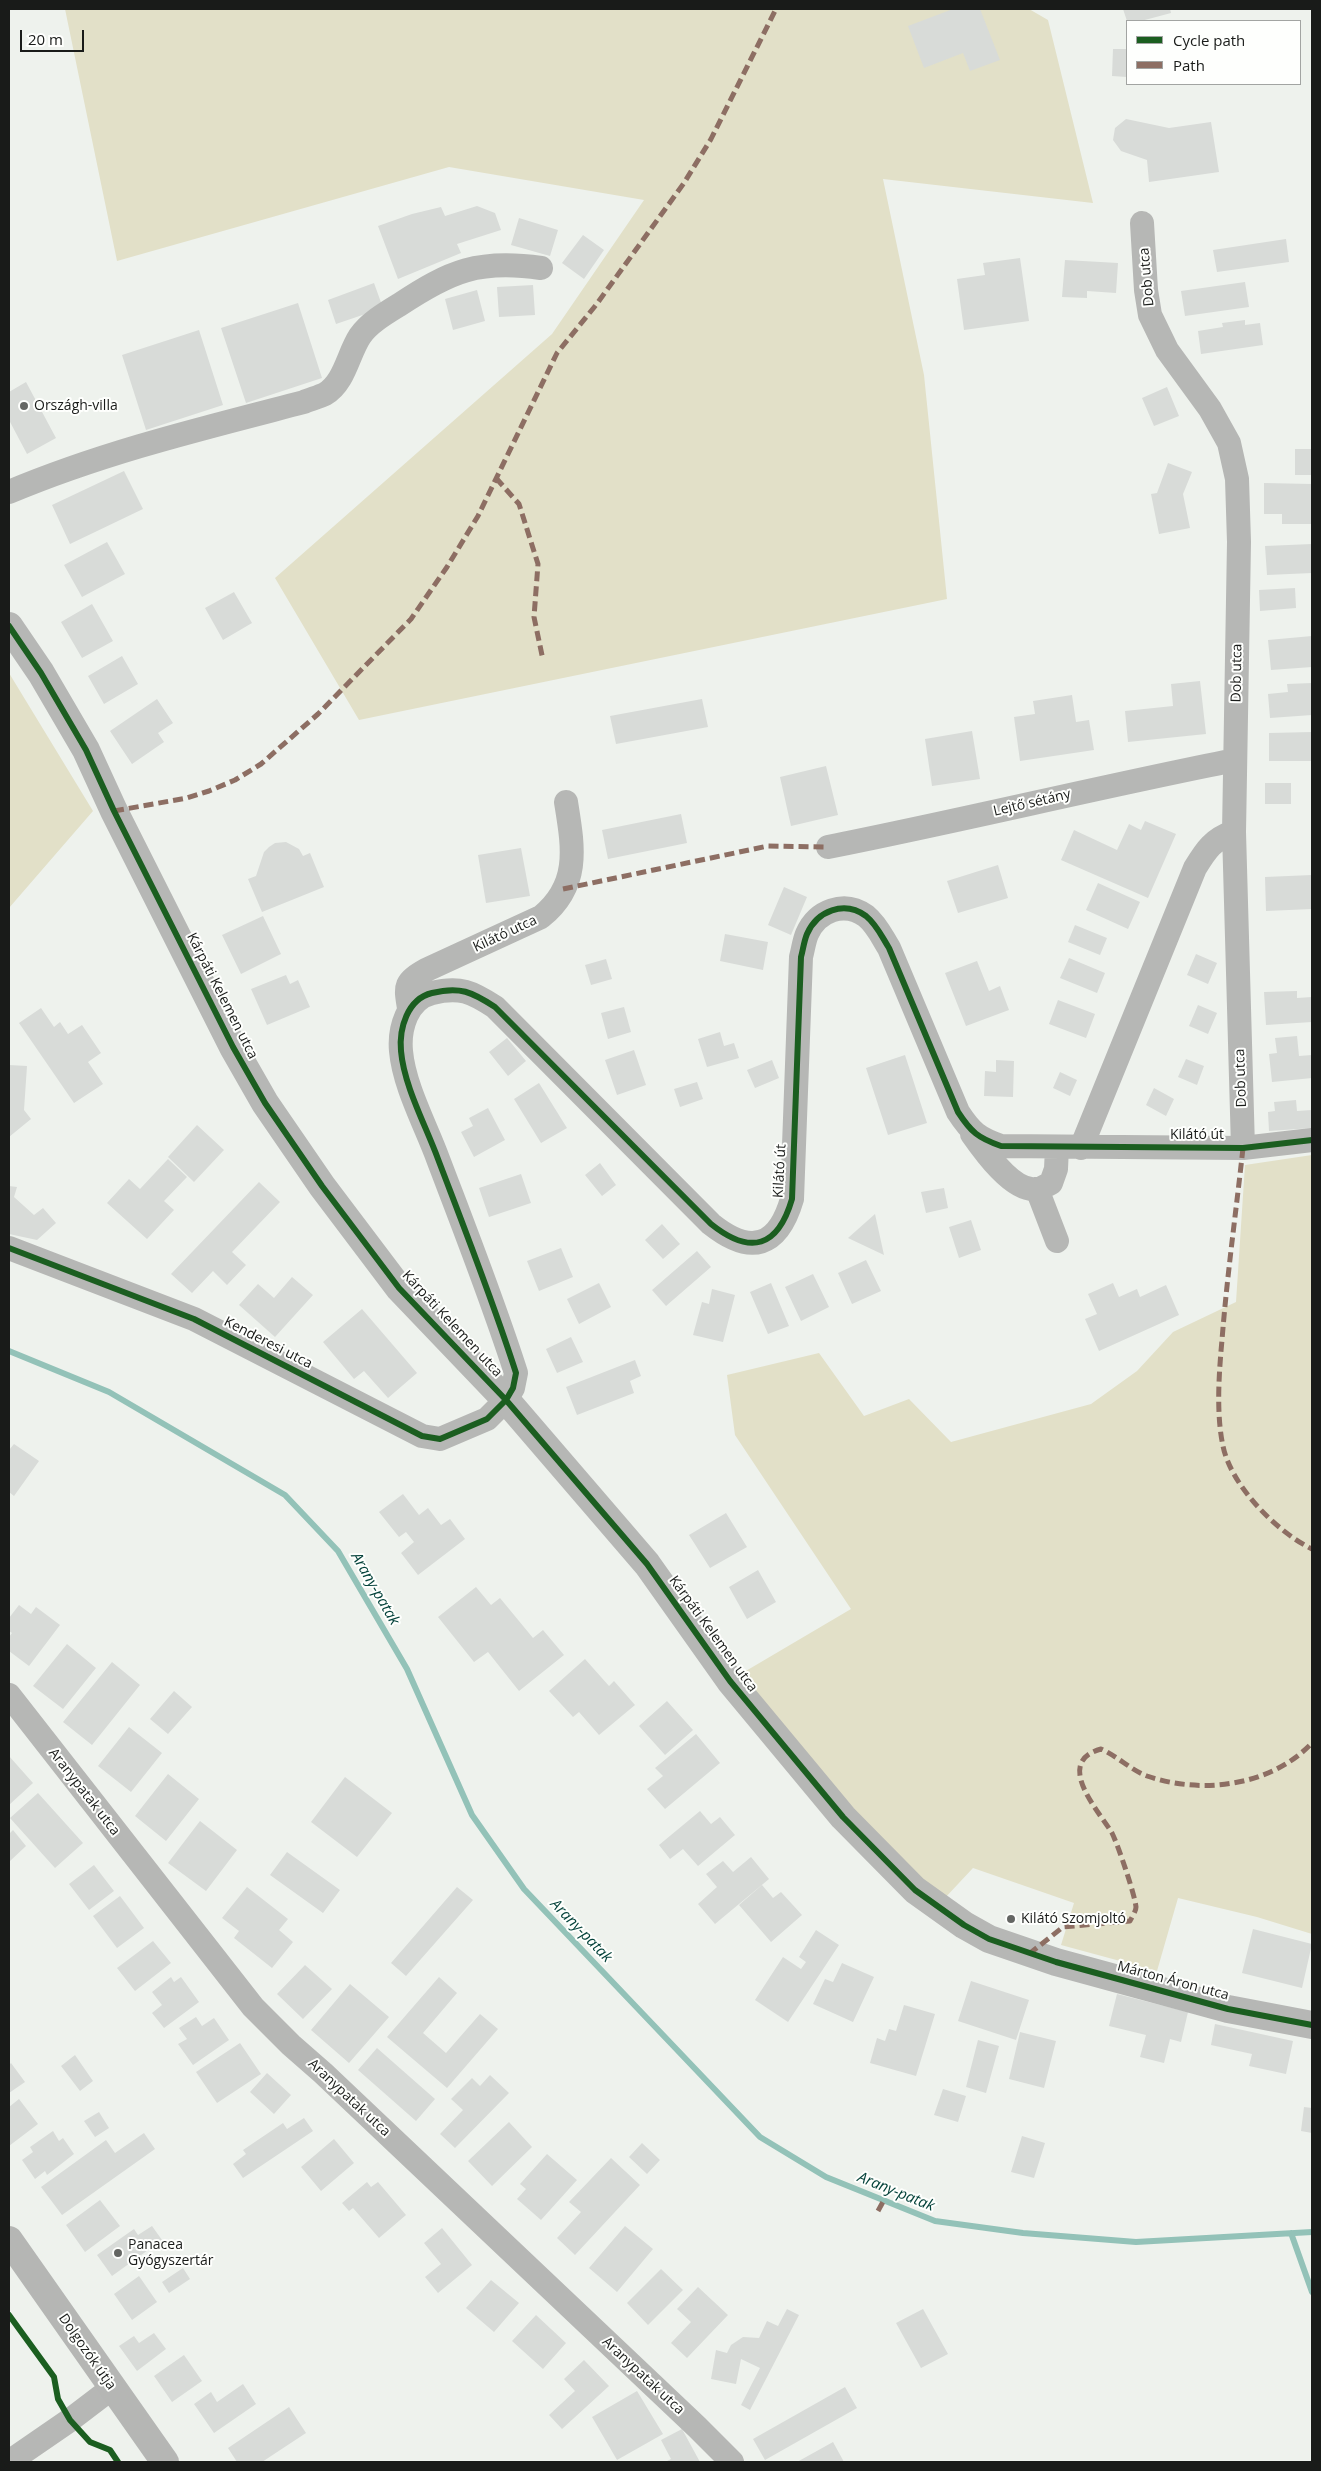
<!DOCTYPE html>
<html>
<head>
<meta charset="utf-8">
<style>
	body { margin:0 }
	#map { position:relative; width:1321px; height:2471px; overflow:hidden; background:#eef2ed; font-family:"Open Sans",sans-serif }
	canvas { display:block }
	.frame { position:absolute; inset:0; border:10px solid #191b19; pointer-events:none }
	.legend { position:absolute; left:1126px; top:20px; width:175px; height:65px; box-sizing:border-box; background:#fefffd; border:1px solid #a2a4a2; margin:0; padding:6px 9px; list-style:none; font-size:15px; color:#191b19 }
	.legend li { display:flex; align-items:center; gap:10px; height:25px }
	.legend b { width:25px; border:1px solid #a2a4a2 }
	.scale { position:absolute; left:20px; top:30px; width:64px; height:22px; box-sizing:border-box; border:2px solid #191b19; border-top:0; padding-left:6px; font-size:15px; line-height:18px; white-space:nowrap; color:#191b19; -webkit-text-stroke:4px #fefffd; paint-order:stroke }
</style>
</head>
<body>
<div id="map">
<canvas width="1321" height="2471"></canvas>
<div class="frame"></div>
<ul class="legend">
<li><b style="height:6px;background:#1b5e20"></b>Cycle path</li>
<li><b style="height:6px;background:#8d6e63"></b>Path</li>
</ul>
<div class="scale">20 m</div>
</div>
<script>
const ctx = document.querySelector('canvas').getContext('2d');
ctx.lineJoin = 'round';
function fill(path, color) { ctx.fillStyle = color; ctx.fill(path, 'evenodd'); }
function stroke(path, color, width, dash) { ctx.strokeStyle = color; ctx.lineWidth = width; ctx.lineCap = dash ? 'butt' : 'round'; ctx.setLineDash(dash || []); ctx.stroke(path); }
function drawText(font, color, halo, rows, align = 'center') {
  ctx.font = font + ' "Open Sans",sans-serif'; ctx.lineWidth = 4; ctx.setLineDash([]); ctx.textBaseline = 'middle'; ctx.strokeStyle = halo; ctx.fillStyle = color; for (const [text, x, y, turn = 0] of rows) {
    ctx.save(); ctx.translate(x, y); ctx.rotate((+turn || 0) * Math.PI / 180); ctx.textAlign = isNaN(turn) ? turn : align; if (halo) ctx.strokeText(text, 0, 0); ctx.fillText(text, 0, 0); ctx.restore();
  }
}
const green = new Path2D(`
	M65,9h964l19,11 45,183 -210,-24 41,196 23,224 -588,121 -84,-142 277,-244 92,-134 -195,-33 -332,94z
	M9,673l84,138 -84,97z
	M1312,1155v779l-55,-17 -79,-19 -21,73 -96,-26 13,-42 -101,-35 -29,31 -92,-85 -113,-139 112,-66 -116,-174 -8,-60 92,-22 45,63 45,-17 42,43 140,-38 46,-33 36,-39 63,-30 9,-137z`);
const stream = new Path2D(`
	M9,1351l100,41 176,103 53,56 69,118 65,146 52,74 236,248 66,40 109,44 88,12 113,9 176,-10
	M1291,2233l21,59`);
const building = new Path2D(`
	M953,9h27l20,51 -30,11 -7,-18 -39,15 -16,-42z
	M1123,9h47l1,4 -30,8h-14z
	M1113,49h14v28l-15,-1z
	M1126,119l43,9 42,-6 8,50 -70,10 -2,-22 -26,-9 -8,-11 2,-12z
	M477,206l18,7 6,17 -44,14 4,9 -63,26 -20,-53 34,-12 29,-7 4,9z
	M519,218l39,12 -8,26 -39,-11z
	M583,235l21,15 -20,29 -22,-16z
	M1286,239l3,23 -72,10 -4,-22z
	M1020,258l9,63 -65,9 -7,-51 28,-4 -2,-12z
	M1065,260l53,3 -2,30 -29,-2v7l-25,-1z
	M1245,282l4,25 -64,9 -4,-25z
	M374,283l9,25 -47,16 -8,-24z
	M533,285l2,30 -36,2 -2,-30z
	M477,290l8,31 -32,9 -8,-31z
	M298,303l24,75 -76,25 -25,-75z
	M1245,320v5l15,-2 3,22 -62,9 -3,-23 25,-4 -1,-4z
	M199,330l24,75 -77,25 -24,-75z
	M26,382l30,56 -29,16 -18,-34v-28z
	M1167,387l12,29 -25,10 -12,-28z
	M1295,449h17v26h-17z
	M1168,463l24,9 -9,22 7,34 -31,6 -8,-40 6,-1z
	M124,471l19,38 -73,35 -18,-39z
	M1264,483l48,1v40h-30v-10h-18z
	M107,542l18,32 -43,23 -18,-32z
	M1312,544v29l-45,2 -2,-29z
	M1295,588l1,20 -36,3 -1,-21z
	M234,592l18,31 -29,17 -18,-32z
	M92,604l21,37 -31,17 -21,-36z
	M1312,636v31l-41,3 -3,-30z
	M122,656l16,28 -34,20 -16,-28z
	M1200,681l6,53 -78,8 -3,-31 48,-5 -2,-22z
	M1312,683v32l-42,3 -2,-24 20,-2 -1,-8z
	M1072,695l4,27 13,-2 5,30 -74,11 -6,-44 21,-3 -2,-13z
	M157,699l16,24 -15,10 6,9 -32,22 -22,-33z
	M702,699l6,28 -92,17 -6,-28z
	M972,731l8,48 -48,7 -7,-47z
	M1312,732v29h-43v-28z
	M826,766l12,49 -47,11 -11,-49z
	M1265,783h26v21h-26z
	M681,814l6,29 -79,16 -6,-29z
	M1145,821l31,13 -28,64 -87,-38 13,-30 43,20 12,-26 12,6z
	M286,842l13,7 4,7 7,-3 14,34 -62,25 -14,-33 8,-3 8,-24 5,-5 6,-4z
	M521,848l9,48 -44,7 -8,-48z
	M998,865l10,33 -50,15 -11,-32z
	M1312,875v34l-46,2 -1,-34z
	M1098,883l42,19 -12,27 -42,-19z
	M784,887l23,10 -16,38 -23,-10z
	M263,916l18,38 -40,20 -19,-39z
	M1075,925l32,13 -7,17 -32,-13z
	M725,934l43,8 -5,28 -43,-9z
	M1196,954l21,9 -9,21 -21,-9z
	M1069,958l36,15 -8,20 -37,-15z
	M606,959l6,20 -21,6 -6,-20z
	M977,961l12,30 11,-5 9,24 -43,16 -21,-53z
	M286,975l4,9 8,-4 12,27 -43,18 -16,-36z
	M1297,991v7l15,-1v25l-46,3 -2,-33z
	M1058,1000l37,14 -9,24 -37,-14z
	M1198,1005l19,8 -9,21 -19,-8z
	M624,1007l7,25 -23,7 -7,-26z
	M41,1008l13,19 6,-5 8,12 14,-9 19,28 -13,9 15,22 -29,19 -55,-80z
	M720,1032l4,14 10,-3 5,15 -32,9 -9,-28z
	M1297,1036l2,20 13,-1v23l-40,4 -3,-28 8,-1 -2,-15z
	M507,1038l19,23 -18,15 -19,-24z
	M634,1050l12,35 -29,10 -12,-35z
	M905,1055l22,68 -39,12 -22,-67z
	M1186,1059l18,7 -7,19 -19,-8z
	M772,1060l7,18 -24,10 -8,-18z
	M996,1060l18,1 -1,36 -29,-1 1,-25 11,1z
	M9,1065l18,1 -3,44 7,9 -22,18z
	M1060,1072l17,8 -7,16 -17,-8z
	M697,1082l6,17 -23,8 -6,-18z
	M539,1083l28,45 -26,15 -27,-44z
	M1154,1088l20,11 -8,17 -20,-11z
	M1296,1100l1,11 15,-1v18l-43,3 -1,-19 7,-1 -1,-9z
	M488,1108l17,32 -31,17 -13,-25 12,-6 -4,-8z
	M197,1125l27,25 -30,32 -26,-25z
	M168,1159l19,18 -23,24 10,9 -27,29 -40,-36 22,-24 11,10z
	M600,1163l16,22 -14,11 -17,-21z
	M521,1174l10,29 -42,14 -10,-29z
	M259,1182l21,20 -48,50 14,13 -19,20 -14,-14 -21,22 -21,-19z
	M9,1186l8,1 -3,10 20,18 9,-7 13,15 -19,17 -28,-6z
	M944,1188l4,20 -22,5 -5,-21z
	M875,1214l9,41 -36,-17z
	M971,1220l10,30 -22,8 -10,-31z
	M662,1224l18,20 -17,15 -18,-19z
	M561,1248l12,29 -34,14 -12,-30z
	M697,1251l14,16 -45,39 -14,-16z
	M866,1260l15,31 -29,13 -14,-31z
	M813,1274l16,33 -28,14 -16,-34z
	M292,1277l21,18 -38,42 -36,-32 19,-21 16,14z
	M599,1283l12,24 -32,17 -12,-25z
	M771,1283l18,43 -21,8 -18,-42z
	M1113,1283l6,14 18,-8 3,8 26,-12 13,30 -80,36 -14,-32 12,-5 -9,-20z
	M712,1289l23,6 -12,47 -30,-7 9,-33 7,2z
	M362,1309l55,64 -29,25 -24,-27 -10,8 -31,-37z
	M571,1337l12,25 -26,11 -11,-24z
	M635,1360l6,16 -11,5 4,12 -57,22 -11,-28z
	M14,1444l25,17 -25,35 -5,-4v-42z
	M403,1494l16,21 9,-7 13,17 9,-6 15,20 -47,36 -17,-22 13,-11 -8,-10 -7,5 -20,-25z
	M726,1513l21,34 -37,21 -21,-33z
	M758,1570l18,32 -29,17 -18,-32z
	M476,1587l15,18 9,-7 33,40 10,-8 21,25 -45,36 -31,-39 -14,10 -36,-45z
	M19,1605l12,9 5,-7 24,18 -31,41 -20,-15v-14l3,-4 -3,-2v-13z
	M67,1644l29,24 -33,41 -30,-23z
	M585,1659l24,27 5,-5 21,24 -36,30 -20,-23 -6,5 -24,-26z
	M112,1662l28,23 -48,60 -29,-23z
	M174,1691l18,16 -24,27 -18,-15z
	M667,1701l26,29 -28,25 -26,-29z
	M129,1727l33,26 -31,39 -33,-26z
	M696,1734l24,29 -55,46 -18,-20 16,-13 -8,-8z
	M9,1756l24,27 -24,22z
	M168,1774l31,25 -33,42 -31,-25z
	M345,1777l47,36 -35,44 -46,-35z
	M38,1793l45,50 -28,25 -45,-50z
	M700,1811l11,13 9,-7 15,18 -37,31 -15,-17 -13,10 -11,-14z
	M200,1821l37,29 -31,41 -38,-28z
	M13,1830l13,16 -17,16v-28z
	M287,1852l53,38 -17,23 -53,-38z
	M751,1857l18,22 -54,45 -17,-20 19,-17 -11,-13 17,-13 10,11z
	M94,1865l20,26 -25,19 -20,-26z
	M762,1885l11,13 8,-6 21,23 -31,27 -32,-37z
	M247,1887l41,32 -9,11 14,12 -21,26 -38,-30 5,-7 -17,-13z
	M457,1887l16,13 -67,76 -15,-13z
	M120,1896l24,32 -27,20 -24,-32z
	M1253,1929l59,15 -10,44 -60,-15z
	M816,1930l23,15 -51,77 -33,-22 28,-43 18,12 5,-7 -7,-5z
	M153,1941l18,22 -36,28 -18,-23z
	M842,1963l32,14 -21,45 -40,-18 12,-25 8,3z
	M305,1965l27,24 -29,30 -26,-25z
	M171,1977l3,5 7,-5 18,25 -35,26 -12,-15 10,-8 -10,-13z
	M439,1977l18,16 -34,40 23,20 34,-39 18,15 -51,59 -60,-51z
	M971,1981l58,19 -13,40 -58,-19z
	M350,1984l39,33 -40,46 -38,-33z
	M1117,1994l71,18 -7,30 -11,-3 -6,24 -24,-6 6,-22 -37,-9z
	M904,2005l31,9 -19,62 -46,-13 7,-25 8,3 4,-12 7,2z
	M196,2017l6,9 12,-8 15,22 -36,25 -15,-21 9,-5 -8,-11z
	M1215,2024l78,17 -7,33 -37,-8 3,-12 -41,-9z
	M1020,2032l36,9 -12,47 -35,-9z
	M978,2040l21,6 -13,47 -20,-6z
	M240,2043l21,31 -44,29 -21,-31z
	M377,2048l58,51 -19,22 -58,-51z
	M75,2055l18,26 -13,10 -19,-25z
	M11,2063l14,19 -16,11v-28z
	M267,2073l24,22 -17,19 -24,-22z
	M490,2075l19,18 -54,55 -15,-14 23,-24 -12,-11 21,-21 8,8z
	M943,2089l23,7 -8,26 -24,-7z
	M19,2099l19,25 -29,22v-39z
	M1304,2107l8,1v25l-11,-2z
	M99,2112l10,16 -14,9 -11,-16z
	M304,2118l9,13 -70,47 -10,-14 13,-10 -3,-4 40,-27 4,6z
	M509,2122l23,25 -40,39 -24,-25z
	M53,2131l6,10 4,-3 11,16 -27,21 -2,-4 -10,8 -13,-19 11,-8 -3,-5z
	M144,2133l11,16 -93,66 -21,-28 65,-47 9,13z
	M1022,2136l23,7 -11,35 -23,-6z
	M334,2139l20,24 -33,28 -20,-24z
	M642,2143l18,17 -13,14 -18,-17z
	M547,2154l30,26 -36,40 -24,-21 9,-10 -6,-5z
	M611,2158l29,27 -65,70 -18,-17 24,-26 -12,-10z
	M367,2182l4,5 7,-5 28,33 -27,23 -26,-30 -4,3 -7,-8z
	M100,2200l20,26 -35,26 -19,-27z
	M152,2226l10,14 -50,36 -15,-21 37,-26 4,6z
	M625,2226l28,23 -36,43 -28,-24z
	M442,2228l30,37 -34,28 -13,-16 16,-13 -17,-21z
	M183,2268l7,11 -21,14 -7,-11z
	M661,2269l22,21 -35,35 -21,-22z
	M139,2276l18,26 -25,18 -18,-26z
	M491,2280l28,23 -25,29 -28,-24z
	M698,2287l30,28 -41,43 -16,-15 20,-21 -14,-13z
	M787,2309l12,6 -49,95 -9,-5 19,-37 -19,-9 -5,25 -25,-5 5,-29 11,3 4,-8 12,-8 16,1 8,-17 11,5z
	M923,2309l25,45 -27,14 -25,-45z
	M536,2315l30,28 -23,26 -31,-28z
	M154,2333l12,16 -29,22 -18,-25 15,-10 5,7z
	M184,2355l18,26 -30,21 -18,-26z
	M584,2360l25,26 -47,43 -13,-14 26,-24 -11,-12z
	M243,2384l13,20 -42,29 -20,-29 17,-12 6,10z
	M845,2387l12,21 -92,52 -12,-21z
	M637,2391l26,43 -46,26 -25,-43z
	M289,2407l17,26 -44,29h-25l-9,-14z
	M682,2429l18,33h-35l6,-3 -10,-19z
	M833,2442l11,20h-47z`);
const minor = new Path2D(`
	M1142,223l4,67 4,25 17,35 43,59 19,34 8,36 2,63 -5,290 9,316
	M9,492c95,-40 195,-64 295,-90 7,-3 15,-5 21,-8 20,-12 23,-40 35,-58 9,-13 26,-23 39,-31 51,-34 80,-46 142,-37
	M828,847c136,-27 271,-60 407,-87
	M409,1008c-4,-23 -4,-26 17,-38l115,-53c40,-32 32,-71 25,-115
	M972,1134c12,17 41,58 64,55 5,0 11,-4 15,-6l5,-14 1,-22
	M1081,1148l114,-280c11,-18 18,-29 39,-36
	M1037,1189l20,52
	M9,1248l185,71 228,117 18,3 47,-20 19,-19 7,-12 3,-15c-23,-72 -51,-143 -78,-214 -12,-33 -34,-73 -37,-108 -2,-22 6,-52 31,-58 28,-7 40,-1 63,14l216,217c40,32 67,23 81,-25l9,-242c2,-7 3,-16 6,-23 10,-23 37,-34 59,-18 11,9 16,21 23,32l69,164c13,20 20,26 43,34l242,2 69,-8
	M9,1695l244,312 38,38 32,28 374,354 35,35
	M9,2462l61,-42 42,-32`);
const tertiary = new Path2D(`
	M9,626l32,47 45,77 28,61 119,236 32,56 57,83 77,102 107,112 141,164 83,117 113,136 72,73 49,35 25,14 67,23 172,47 84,16`);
const secondary = new Path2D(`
	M9,2240l156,222`);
const quiet = new Path2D(`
	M496,478l23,26 19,60 -4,53 9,43
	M114,811l73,-13 22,-7 26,-11 26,-16 57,-50 93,-95 36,-52 31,-51 79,-163 39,-48 88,-122 27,-44 65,-130
	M563,889l205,-43 60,1
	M1243,1148c-7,64 -16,128 -21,192 -3,32 -6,74 1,106 8,40 54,86 89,103
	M1029,1954l34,-27 67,-6c2,-4 6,-10 6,-14 -1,-12 -18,-62 -24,-74 -13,-22 -59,-71 -11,-84 16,7 30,21 46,27 55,19 124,10 165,-33
	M878,2211l7,-13`);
const cycleway = new Path2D(`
	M9,626l32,47 45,77 28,61 119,236 32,56 57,83 77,102 107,112 141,164 83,117 113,136 72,73 49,35 25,14 67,23 172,47 84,16
	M9,1248l185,71 228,117 18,3 47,-20 19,-19 7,-12 3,-15c-23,-72 -51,-143 -78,-214 -12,-33 -34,-73 -37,-108 -2,-22 6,-52 31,-58 28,-7 40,-1 63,14l216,217c40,32 67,23 81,-25l9,-242c2,-7 3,-16 6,-23 10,-23 37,-34 59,-18 11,9 16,21 23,32l69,164c13,20 20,26 43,34l242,2 69,-8
	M9,2315l45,62 4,22 12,21 20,22 20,8 8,12`);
const markers = [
	[24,406,5,"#646663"],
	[1011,1919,5,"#646663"],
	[118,2253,5,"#646663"]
];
const streetNames = [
	["Dob utca",1147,277,-95],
	["Dob utca",1237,673,-89],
	["Lejtő sétány",1032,803,-13],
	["Kilátó utca",505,934,-25],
	["Kárpáti Kelemen utca",222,996,63],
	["Dob utca",1241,1078,-92],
	["Kilátó út",1197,1135],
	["Kilátó út",780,1171,-87],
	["Kárpáti Kelemen utca",452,1324,47],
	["Kenderesi utca",268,1343,27],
	["Kárpáti Kelemen utca",713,1634,54],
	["Aranypatak utca",84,1792,52],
	["Márton Áron utca",1173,1981,15],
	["Aranypatak utca",349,2098,43],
	["Dolgozók útja",87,2352,55],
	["Aranypatak utca",643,2376,43]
];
const poiNames = [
	["Országh-villa",34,406],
	["Kilátó Szomjoltó",1021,1919],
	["Panacea",128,2245],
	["Gyógyszertár",128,2261]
];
const waterNames = [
	["Arany-patak",375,1589,60],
	["Arany-patak",581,1931,46],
	["Arany-patak",896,2192,22]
];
fill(green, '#e2e0c8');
stroke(stream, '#93c2b8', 6);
fill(building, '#d8dbd8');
stroke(minor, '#b6b7b5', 24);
stroke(tertiary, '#b6b7b5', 28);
stroke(secondary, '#b5b6b4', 28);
stroke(quiet, '#8d6e63', 5, [10, 5]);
stroke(cycleway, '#1b5e20', 6);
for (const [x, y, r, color] of markers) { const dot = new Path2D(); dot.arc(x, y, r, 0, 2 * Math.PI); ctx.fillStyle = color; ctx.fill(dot); stroke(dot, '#fefffd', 2); }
drawText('14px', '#191b19', '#fefffd', streetNames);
drawText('14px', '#191b19', '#fefffd', poiNames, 'left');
drawText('italic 15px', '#04423a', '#fefffd', waterNames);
</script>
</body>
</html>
